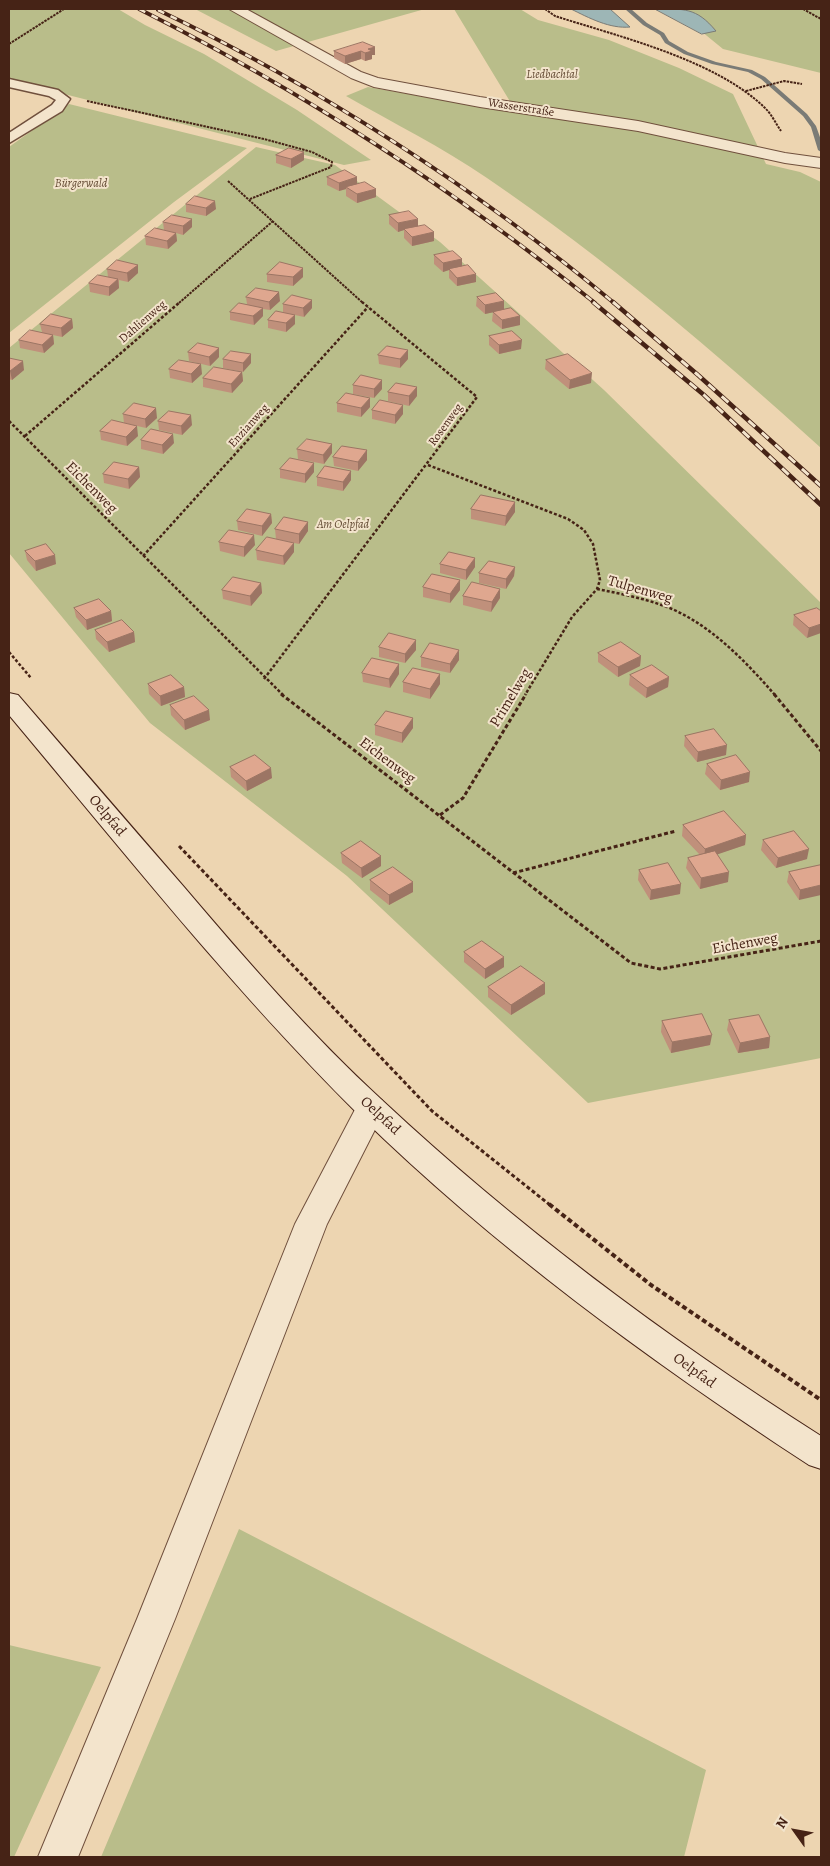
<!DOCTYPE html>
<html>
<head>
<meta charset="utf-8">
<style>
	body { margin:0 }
	#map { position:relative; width:830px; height:1866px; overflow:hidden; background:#edd5b1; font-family:Alegreya,serif }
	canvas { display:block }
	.frame { position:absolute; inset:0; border:10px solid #462316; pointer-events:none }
	.north { position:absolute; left:770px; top:1806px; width:50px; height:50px; -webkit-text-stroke:4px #f3e4cc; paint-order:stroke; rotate:302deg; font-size:14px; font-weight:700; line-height:20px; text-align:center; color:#462316 }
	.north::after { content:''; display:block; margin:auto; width:18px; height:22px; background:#462316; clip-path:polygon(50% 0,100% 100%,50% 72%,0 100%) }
</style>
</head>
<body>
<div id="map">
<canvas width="830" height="1866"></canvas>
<div class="frame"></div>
<div class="north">N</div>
</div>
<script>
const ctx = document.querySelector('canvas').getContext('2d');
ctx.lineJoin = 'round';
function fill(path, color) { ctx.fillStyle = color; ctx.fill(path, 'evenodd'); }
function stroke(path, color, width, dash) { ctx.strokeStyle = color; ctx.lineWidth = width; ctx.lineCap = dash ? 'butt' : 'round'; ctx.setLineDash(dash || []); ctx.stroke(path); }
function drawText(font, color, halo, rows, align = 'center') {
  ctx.font = font + ' Alegreya,serif'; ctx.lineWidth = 4; ctx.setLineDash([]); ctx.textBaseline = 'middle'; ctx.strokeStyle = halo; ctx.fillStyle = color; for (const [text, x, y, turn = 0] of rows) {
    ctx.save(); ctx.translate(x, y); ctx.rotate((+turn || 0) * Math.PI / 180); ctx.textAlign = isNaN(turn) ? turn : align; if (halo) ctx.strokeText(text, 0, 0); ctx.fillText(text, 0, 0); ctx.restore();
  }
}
const green = new Path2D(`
	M9,9h109l27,16 59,29 93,56 74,50 -27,5 -335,-85z
	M195,9h230l-149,42z
	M454,9h66l18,11 71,20 70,28 54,26 33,70 34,8 21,10v266c-106,-96 -216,-190 -334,-270 -45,-31 -94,-55 -141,-82l22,-9 149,26z
	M674,9h147v64l-98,-24z
	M69,104l178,44 -73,54 -165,131v-186z
	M256,147l79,18 105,77 164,148 217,213v455l-233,45 -241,-227 -197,-153 -141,-170v-205z
	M239,1529l467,241 -22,87h-583z
	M9,1645l92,22 -87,190h-5z`);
const water = new Path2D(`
	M571,9h39l20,18c-20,2 -41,-9 -59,-18z
	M655,9c29,0 41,-2 61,22l-14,3z`);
const stream = new Path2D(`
	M625,9h6l16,14 17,10 5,8 19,11 28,10 36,8 13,7 42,37 9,12 5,14v12l-3,-2 -7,-23 -8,-11 -42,-37 -13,-7 -36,-8 -28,-10 -19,-11 -5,-8 -17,-10z`);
const pathFar3 = new Path2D(`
	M545,9l10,7c65,21 162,44 211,93 6,6 10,15 15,22
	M803,9l18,10
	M9,44l55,-35
	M746,91l38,-10 18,3
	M87,101l177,38 48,13 20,10 -1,5 -81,32
	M228,181l135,122
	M179,303l94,-82`);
const pathFar2 = new Path2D(`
	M9,421l274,274
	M25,436l155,-134
	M428,465l140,54 16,11 9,14 7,36 -3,9 -25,28 -47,78
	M143,556l225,-249
	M597,589c25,5 51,10 75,20 41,18 74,53 103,86
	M9,652l22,26
	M264,679l213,-282 -115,-95`);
const pathFar1 = new Path2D(`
	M281,694l350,269 29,6 161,-28
	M774,694l47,57
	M440,815l23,-17 63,-104
	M179,846l253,265 118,94
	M513,873l163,-42`);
const path = new Path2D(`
	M549,1204l102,81 170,115`);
const lane = new Path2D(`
	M9,79l49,11 12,9 -8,12 -53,32v-10l43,-28 4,-5 -7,-4 -40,-9z`);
const street = new Path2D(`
	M229,9h17l115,63 17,6 102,19 158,24 147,32 36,5v10l-36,-5 -147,-32 -158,-24 -106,-20 -23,-9z
	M371,1097l11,3 4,8 -59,116 -152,395 -97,238h-40l99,-238 158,-395 65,-124z`);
const secondary = new Path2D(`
	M9,693l9,2c55,64 110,128 166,192 63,74 127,148 199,214 135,126 282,236 438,335v33l-12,-4c-159,-104 -314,-217 -450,-350 -126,-125 -236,-264 -350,-400z`);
const railFar1 = new Path2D(`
	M139,9c165,83 312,178 456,294
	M158,10c159,76 321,180 456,293`);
const rail = new Path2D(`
	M593,302l111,93 117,110
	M613,302l85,73 123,111`);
const wall = new Path2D(`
	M375,47v8h-3v4l-7,2 -4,-2 -16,5 -11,-6v-7z
	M276,155l28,5 -13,8 -15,-5z
	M327,177h30v7l19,5v8l-19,6 -11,-7v-7l-7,2 -12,-6z
	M186,204l30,5 -10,7 -20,-4z
	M389,215l45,17v9l-22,5 -8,-8v-8l-6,2 -9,-8z
	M163,222l29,5 -9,8 -7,-2 1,8 -9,8 -22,-4 -1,-9 19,-6z
	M434,255l28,4v8l14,15 -19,4 -8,-8v-8l-6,2 -9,-8z
	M138,265v8l-10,9 -9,-2v8l-10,8 -19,-4 -1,-9 19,-6 -1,-8z
	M303,268v9l-10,9 -26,-4v-8z
	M246,297l34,4 -10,9 -7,-1v7l-9,9 -24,-5v-8l17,-8z
	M477,297l27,4v8l16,16 -18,4 -10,-8 1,-9 -8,2 -9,-8z
	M312,300v8l-8,9 -9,-2v9l-9,8 -18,-4v-8l15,-8v-8z
	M72,319l1,9 -11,9 -9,-2 1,9 -10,9 -24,-5 -1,-8 23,-8 -2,-8z
	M489,336l32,13 -22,5 -10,-9z
	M408,350v9l-8,9 -21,-4 -1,-9z
	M188,352l31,5 -9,9 -21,-5z
	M251,354v9l-8,9 -20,-4v-9z
	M9,358l15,12 -12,10 -3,-1z
	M546,360l45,23 -22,6 -24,-20z
	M169,369l33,5 -10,9 -22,-5z
	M242,372l1,9 -11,12 -29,-6v-9z
	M353,385l29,4 -8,9 -21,-4z
	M388,392l29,4 -8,10 -21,-5z
	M337,403l33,4 -9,10 -24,-5z
	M372,410l31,4 -8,10 -23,-5z
	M123,414l34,4 -11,10 -22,-5z
	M158,421l34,4 -10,10 -23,-5z
	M100,431l38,5 -11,10 -26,-6z
	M141,440l33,3 -11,11 -22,-5z
	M297,449l35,4 -8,11 -26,-5z
	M333,457l34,3 -9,11 -24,-5z
	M139,467l1,10 -11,12 -25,-6 -1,-9z
	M280,469l34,3 -9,11 -25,-5z
	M351,471v9l-8,11 -26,-5v-9z
	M515,502v10l-10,14 -34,-7v-10z
	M271,514l1,9 -10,13 -24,-6 -1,-9z
	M308,522v9l-9,13 -19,-4 14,12 -10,13 -27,-5 -1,-10 20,-11 -1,-10z
	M219,542l36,3 -11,12 -24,-6z
	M25,551l31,13 -20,7 -9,-11z
	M475,558v9l-9,13 -26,-7v-9z
	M515,567l-1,9 -8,13 -27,-6v-10z
	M261,583l1,10 -11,13 -28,-7 -1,-9z
	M423,587l37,3 -10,13 -27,-6z
	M500,589v9l-9,14 -28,-7v-9z
	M74,608l37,3 1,10 -25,9 -11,-13z
	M817,608l-10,30 -14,-13 1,-10z
	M95,630l39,2 1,10 -26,10 -13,-13z
	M379,647l37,3 -11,13 -26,-6z
	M598,653l43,3 -1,10 -22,11 -20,-15z
	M421,657l38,3 -9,13 -29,-6z
	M399,664v10l-9,14 -27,-6 -1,-9z
	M440,674v10l-10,15 -27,-7v-10z
	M630,675l39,2 -1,10 -22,11 -17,-13z
	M148,684l36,3 1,10 -24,9 -12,-12z
	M170,705l40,15 -25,10 -14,-15z
	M375,725l38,3 -11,15 -27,-8z
	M685,736l41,19 -29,7 -13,-16z
	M707,764l42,18 -29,8 -15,-16z
	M230,767l42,11 -25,13 -16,-14z
	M683,825l63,10 -1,10 -28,9 11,28 -28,7 -14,-21 2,-10 12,-3 -18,-19z
	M763,840l44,19 -31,9 -15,-18z
	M341,853l40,3v10l-19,12 -20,-15z
	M821,865l-22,35 -12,-18 2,-10z
	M639,870l41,24 -30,6 -12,-20z
	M370,880l43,12 -24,13 -19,-15z
	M464,952l40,15 -19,12 -21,-17z
	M488,987l57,7 -34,21 -23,-18z
	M729,1020l41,17 -1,11 -31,5 -11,-23z
	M662,1021l48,24 -39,8 -10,-21z`);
const shadedWall = new Path2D(`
	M375,47v8h-3v4l-7,2v-8l3,-4z
	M361,51v8l-16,5v-8z
	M304,152v8l-13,8v-9z
	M357,177v8l-11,2v2l-7,2v-8z
	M376,189v8l-19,6v-9z
	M215,201l1,8 -10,7v-8z
	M192,219v8l-9,8v-9z
	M418,219v8l-14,2v1l-6,2v-9z
	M434,232v9l-22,5v-9z
	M176,233l1,8 -9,8 -1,-8z
	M462,259v9l-13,1v1l-6,2v-9z
	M138,265v8l-10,9 -1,-9z
	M303,268v9l-10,9v-9z
	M476,274v8l-19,4v-8z
	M118,279l1,9 -10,8v-9z
	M279,292l1,9 -10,9 -1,-8z
	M312,300v8l-8,9 -1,-9z
	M504,301v9l-19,4v-9z
	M263,308v8l-9,9 -1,-9z
	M295,315v9l-9,8v-9z
	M520,316v9l-18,4v-9z
	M72,319l1,9 -11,9 -1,-9z
	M53,335l1,9 -10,9 -2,-8z
	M522,340l-1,9 -22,5v-9z
	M219,348v9l-9,9 -1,-9z
	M408,350v9l-8,9v-9z
	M251,354v9l-8,9v-9z
	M23,361l1,9 -12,10 -2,-9z
	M201,364l1,10 -10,9 -1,-9z
	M242,372l1,9 -11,12 -1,-9z
	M592,373l-1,10 -22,6 1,-9z
	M382,380v9l-8,9v-9z
	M417,387v9l-8,10v-10z
	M370,398v9l-9,10v-9z
	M403,405v9l-8,10v-9z
	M156,408l1,10 -11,10 -1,-9z
	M191,415l1,10 -10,10 -1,-9z
	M137,426l1,10 -11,10 -1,-9z
	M173,434l1,9 -11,11 -1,-9z
	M332,444v9l-8,11 -1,-9z
	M367,450v10l-9,11v-9z
	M314,463v9l-9,11v-9z
	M139,467l1,10 -11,12 -1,-10z
	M351,471v9l-8,11v-9z
	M515,502v10l-10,14 1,-10z
	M271,514l1,9 -10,13v-10z
	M308,522v9l-9,13v-10z
	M254,535l1,10 -11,12v-10z
	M294,543v9l-10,13 -1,-9z
	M55,555l1,9 -20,7 -1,-10z
	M475,558v9l-9,13v-10z
	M515,567l-1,9 -8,13v-10z
	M460,580v10l-10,13v-9z
	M261,583l1,10 -11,13 -1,-10z
	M500,589v9l-9,14 1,-10z
	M111,611l1,10 -25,9 -1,-10z
	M821,624v9l-14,5 2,-10z
	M134,632l1,10 -26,10 -2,-10z
	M416,640v10l-11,13v-9z
	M459,650v10l-9,13v-9z
	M641,656l-1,10 -22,11v-10z
	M399,664v10l-9,14 -1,-9z
	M440,674v10l-10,15v-10z
	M669,677l-1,10 -22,11 1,-10z
	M184,687l1,10 -24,9 -1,-10z
	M209,710l1,10 -25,10 -1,-10z
	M413,718v10l-11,15v-10z
	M727,745l-1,10 -29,7 1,-10z
	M271,768l1,10 -25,13 -1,-10z
	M750,772l-1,10 -29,8 1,-10z
	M746,835l-1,10 -41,14 1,-10z
	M809,849l-2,10 -31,9 2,-10z
	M381,856v10l-19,12 -1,-10z
	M729,872l-1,10 -28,7 1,-11z
	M413,882v10l-24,13v-10z
	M681,884l-1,10 -30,6 1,-10z
	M821,885v10l-22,5 1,-10z
	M504,957v10l-19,12v-10z
	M545,983v11l-34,21v-10z
	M712,1035l-2,10 -39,8 1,-11z
	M770,1037l-1,11 -31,5 2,-10z`);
const building = new Path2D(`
	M363,42l12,5 -7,2 4,2 -7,2 -4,-2 -16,5 -11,-5z
	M289,148l15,4 -13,7 -15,-4z
	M345,170l12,7 -18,6 -12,-6z
	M365,182l11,7 -19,5 -11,-7z
	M195,196l20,5 -9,7 -20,-4z
	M409,211l9,8 -20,4 -9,-8z
	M172,215l20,4 -9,7 -20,-4z
	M425,225l9,7 -22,5 -8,-8z
	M155,228l21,5 -9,8 -22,-5z
	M453,251l9,8 -19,4 -9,-8z
	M117,260l21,5 -11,8 -20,-4z
	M280,262l23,6 -10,9 -26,-3z
	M468,265l8,9 -19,4 -8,-9z
	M98,275l20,4 -9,8 -20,-4z
	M256,288l23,4 -10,10 -23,-5z
	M496,293l8,8 -19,4 -8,-8z
	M292,295l20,5 -9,8 -20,-4z
	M239,303l24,5 -10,8 -23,-4z
	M511,308l9,8 -18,4 -9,-8z
	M276,311l19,4 -9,8 -18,-3z
	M51,314l21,5 -11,9 -21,-4z
	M30,330l23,5 -11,10 -23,-5z
	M512,331l10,9 -23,5 -10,-9z
	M198,343l21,5 -10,9 -21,-5z
	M387,346l21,4 -8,9 -22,-4z
	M231,351l20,3 -8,9 -20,-4z
	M568,354l24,19 -22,7 -24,-20z
	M9,358l14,3 -13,10 -1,-1z
	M179,360l22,4 -10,10 -22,-5z
	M214,367l28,5 -11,12 -28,-6z
	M361,375l21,5 -8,9 -21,-4z
	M396,383l21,4 -8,9 -21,-4z
	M346,393l24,5 -9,10 -24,-5z
	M380,400l23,5 -8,10 -23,-5z
	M134,403l22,5 -11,11 -22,-5z
	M169,411l22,4 -10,11 -23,-5z
	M112,420l25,6 -11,11 -26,-6z
	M151,429l22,5 -11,11 -21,-5z
	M307,439l25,5 -9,11 -26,-6z
	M342,446l25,4 -9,12 -25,-5z
	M290,458l24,5 -9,11 -25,-5z
	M114,462l25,5 -11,12 -25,-5z
	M325,466l26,5 -8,11 -26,-5z
	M481,495l34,7 -9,14 -35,-7z
	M247,509l24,5 -9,12 -25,-5z
	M284,517l24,5 -9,12 -24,-5z
	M229,530l25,5 -10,12 -25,-5z
	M267,537l27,6 -11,13 -27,-6z
	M46,544l9,11 -20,6 -10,-10z
	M449,552l26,6 -9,12 -26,-6z
	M489,561l26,6 -9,12 -27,-6z
	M432,574l28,6 -10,14 -27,-7z
	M233,577l28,6 -11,13 -28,-6z
	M472,582l28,7 -8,13 -29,-6z
	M99,599l12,12 -25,9 -12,-12z
	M817,608l4,3v13l-12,4 -15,-13z
	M122,620l12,12 -27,10 -12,-12z
	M389,633l27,7 -11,14 -26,-7z
	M621,642l20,14 -23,11 -20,-14z
	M430,643l29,7 -9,14 -29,-7z
	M372,658l27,6 -10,15 -27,-6z
	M652,665l17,12 -22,11 -17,-13z
	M413,668l27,6 -10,15 -27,-7z
	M171,675l13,12 -24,9 -12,-12z
	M194,696l15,14 -25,10 -14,-15z
	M386,711l27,7 -11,15 -27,-8z
	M714,729l13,16 -29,7 -13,-16z
	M255,755l16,13 -25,13 -16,-14z
	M736,755l14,17 -29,8 -14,-16z
	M724,811l22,24 -41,14 -22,-24z
	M794,831l15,18 -31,9 -15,-18z
	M361,841l20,15 -20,12 -20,-15z
	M715,851l14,21 -28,6 -13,-20z
	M668,863l13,21 -30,6 -12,-20z
	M821,865v20l-21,5 -11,-18z
	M393,867l20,15 -24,13 -19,-15z
	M482,941l22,16 -19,12 -21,-17z
	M521,966l24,17 -34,22 -23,-18z
	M702,1014l10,21 -40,7 -10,-21z
	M759,1015l11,22 -30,6 -11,-23z`);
const farParknames = [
	["Liedbachtal",552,75],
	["Bürgerwald",81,184],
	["Am Oelpfad",343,525]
];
const farStreetnames = [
	["Wasserstraße",521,108,9],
	["Dahlienweg",143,322,-41],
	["Rosenweg",446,425,-54],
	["Enzianweg",249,426,-48]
];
const streetNames = [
	["Eichenweg",91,488,45],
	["Tulpenweg",640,590,16],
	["Primelweg",511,698,-59],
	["Eichenweg",387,761,37],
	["Oelpfad",107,816,50],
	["Eichenweg",745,944,-10],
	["Oelpfad",380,1116,43],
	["Oelpfad",694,1371,36]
];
fill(green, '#b9bd8a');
fill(water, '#9db6b6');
stroke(water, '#7a7b76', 1);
fill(stream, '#7a7b76');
stroke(lane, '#70503d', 3);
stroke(street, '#70503d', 2);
stroke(secondary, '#462316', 2);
stroke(pathFar3, '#462316', 2, [2.5, 1]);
stroke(pathFar2, '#462316', 2.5, [3, 2]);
stroke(pathFar1, '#462316', 3, [4, 2.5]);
stroke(path, '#462316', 4, [5, 3]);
fill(lane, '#f3e4cc');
fill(street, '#f3e4cc');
fill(secondary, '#f3e4cc');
stroke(railFar1, '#462316', 4);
stroke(rail, '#462316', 4.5);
stroke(railFar1, '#f3e4cc', 2.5, [7]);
stroke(rail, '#f3e4cc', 3, [9]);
fill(wall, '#c0907b');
fill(shadedWall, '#9c7564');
fill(building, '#dfa78f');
stroke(building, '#9c7564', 1);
drawText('italic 12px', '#634a33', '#f3e4cc', farParknames);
drawText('12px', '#462316', '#f3e4cc', farStreetnames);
drawText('15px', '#462316', '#f3e4cc', streetNames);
</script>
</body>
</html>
